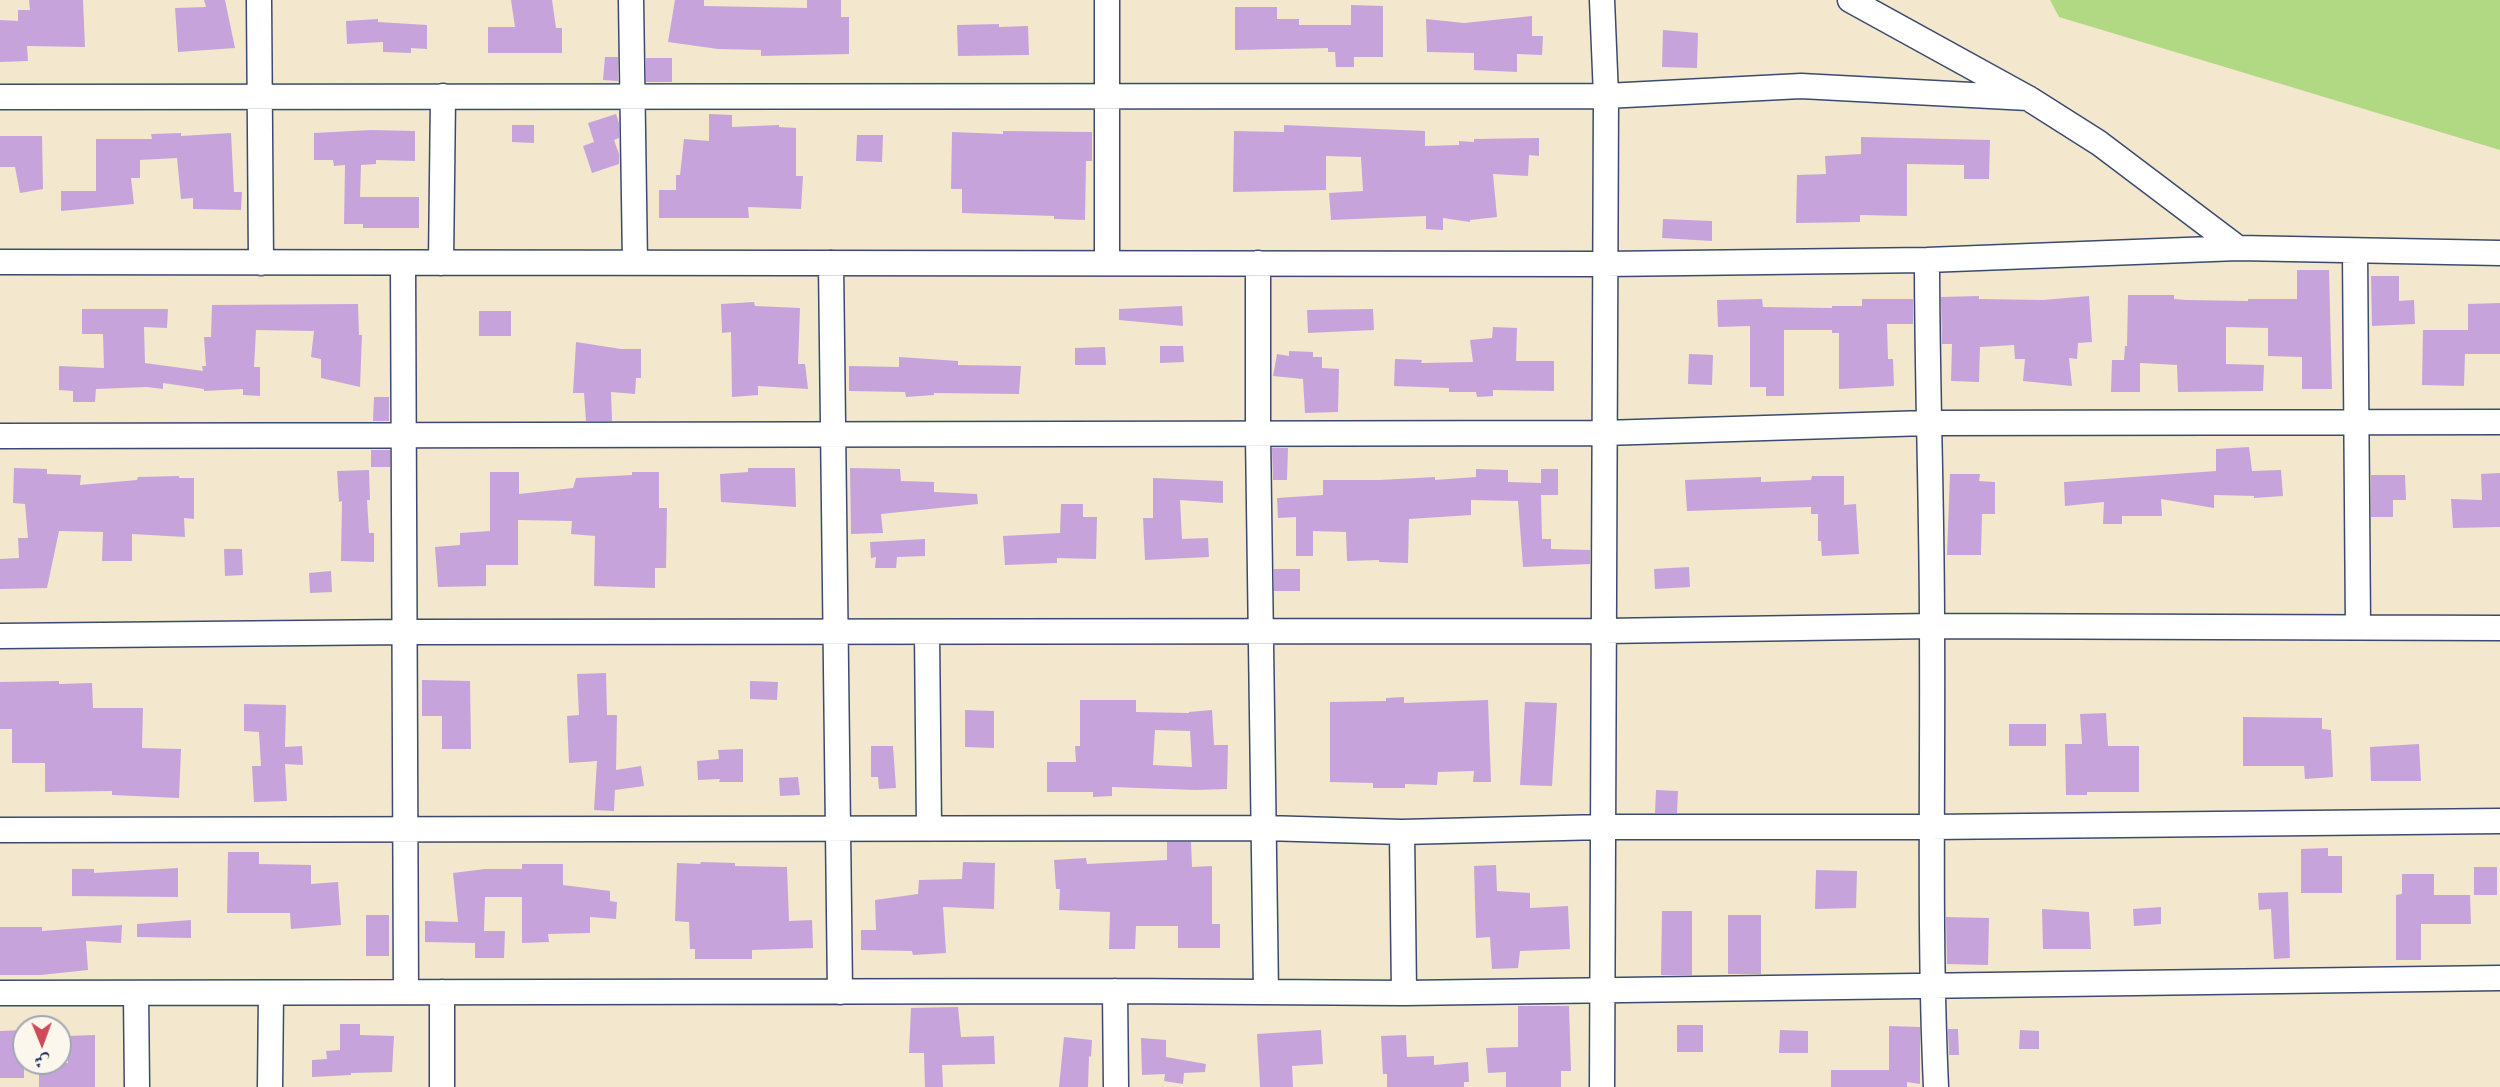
<!DOCTYPE html>
<html>
<head>
<meta charset="utf-8">
<style>
	body { margin:0 }
	#map { position:relative; width:2500px; height:1087px; overflow:hidden; background:#f3e7ce; font-family:Alegreya,Amiri,serif }
	canvas { display:block }
	.north { position:absolute; left:12px; top:1015px; width:60px; height:60px; box-sizing:border-box; background:#fbf7ec; border:2px solid #a1a7b3; border-radius:50%; rotate:179deg; font-size:16px; font-weight:700; line-height:24px; text-align:center; color:#1b2f5e }
	.north::after { content:''; display:block; margin:auto; width:21px; height:27px; background:#d1495b; clip-path:polygon(50% 0,100% 100%,50% 72%,0 100%) }
</style>
</head>
<body>
<div id="map">
<canvas width="2500" height="1087"></canvas>
<div class="north">ش</div>
</div>
<script>
const ctx = document.querySelector('canvas').getContext('2d');
ctx.lineJoin = 'round';
function fill(path, color) { ctx.fillStyle = color; ctx.fill(path, 'evenodd'); }
function stroke(path, color, width, dash) { ctx.strokeStyle = color; ctx.lineWidth = width; ctx.lineCap = dash ? 'butt' : 'round'; ctx.setLineDash(dash || []); ctx.stroke(path); }
const green = new Path2D(`
	M2050,0h450v150l-441,-133z`);
const building = new Path2D(`
	M29,0h54l2,47 -58,-1 1,15 -28,1v-42l18,1v-11h12z
	M204,0h21l10,48 -57,4 -3,-44 31,-1z
	M511,0h41l4,28h6v25h-74v-26h27z
	M675,0h29v6l103,2v-8h34v17h8v37l-88,2v-6l-43,-1 -50,-7z
	M1351,5l32,1v51h-29v10h-18l-1,-15h-7v-4l-93,2v-43h42v12h22v6h52z
	M1532,16v20h11l-1,19 -25,-1v18l-43,-2v-17l-47,-1 -1,-33 38,4z
	M378,19v3l49,3v24l-16,-1v5l-28,-1v-10l-36,2 -1,-23z
	M999,24v3l29,-1 1,29 -71,1 -1,-31z
	M1663,30l35,3 -1,35 -35,-1z
	M605,57h13v24l-15,-1z
	M646,58h26v24h-26z
	M616,114l3,9v15l-5,2 5,14v10l-27,9 -9,-27 11,-4 -6,-19z
	M709,114l23,1v12l47,-2v2l17,1v48h7l-2,33 -53,-2 1,11h-90v-28h17v-15h4l4,-36 25,2z
	M512,125h22v18l-22,-1z
	M1284,125l141,6v15l34,-1v-4l15,1v-3l65,-1v18l-10,-1 -1,21 -35,-2 4,43 -27,3v2l-27,-4v12l-17,-1v-13l-95,4 -2,-27 34,-2 -2,-34 -35,-1v34l-93,2 1,-61 50,1z
	M371,130l44,1v30l-39,-1v4l-15,1 -1,32h59v31h-56v-4h-19l1,-59 -11,1 -1,-6h-19v-27z
	M1003,131l89,1v29h-6l-1,59 -31,-1v-3l-92,-3v-24h-11l1,-57 51,2z
	M181,133v3l50,-3 3,59h8l-1,18 -48,-1v-11l-12,1 -4,-41 -37,2v18h-9l3,26 -73,7v-20h35v-52h56l-1,-5z
	M857,135h26l-1,27 -26,-1z
	M0,136h42l1,53 -23,4 -5,-26h-15z
	M1861,137l129,3 -1,39h-25v-14l-57,-1v52l-47,-1v7l-64,1 1,-48 29,-1 -1,-18 36,-2z
	M1663,219l49,2v20l-50,-3z
	M2297,270h32l3,119h-30v-32l-34,-1v-28l-42,-1v37l38,1 -1,26 -85,1 -1,-27 -37,-2v29h-29l1,-32h12l1,-14h2l1,-51h46v4l12,1 62,1v-2h49z
	M2371,276h28v25l15,-1 1,24 -43,2z
	M1979,296v3l64,1 46,-4 3,46 -14,1 -1,16 -8,-1 3,28 -49,-5 2,-22h-10l-1,-14 -34,2 -1,35 -28,-1 1,-37h-10l-1,-47z
	M1762,299l1,8 69,1v-2h30v-7h51v25h-26l1,35h5l1,27 -55,3v-56h-7v-3h-48v66h-18v-9h-16v-61l-32,1 -1,-27z
	M754,302l1,4 45,2 -2,56h7l3,25 -50,-3v9l-26,2 -1,-65 -9,1 -1,-29z
	M2500,303v51h-35l-1,32 -42,-1 1,-55h45v-26z
	M358,304l1,31h3l-2,52 -39,-9v-19l-10,-2 3,-26 -58,-1 -2,37h6v29l-17,-1v-6l-39,2v-2l-41,-6v6l-16,-2 -51,2 -1,13h-22v-11l-14,-1v-24l45,2 -1,-34h-21v-25h86l-1,19 -23,-1 1,36 58,8 -1,-5h4l-2,-29h7l1,-32z
	M1182,306l1,20 -64,-6v-11z
	M1373,309l1,21 -66,3 -1,-23z
	M479,311h32v25h-32z
	M1493,327l24,1 -1,33h38v30l-61,-1v6l-16,1 -1,-5h-27v-4l-55,-2 1,-27 27,1 -1,3 52,-1 -3,-22 22,-2z
	M576,342l45,7h20v29h-5l-1,16 -24,-2 1,29h-26l-2,-28h-11z
	M1160,346h23l1,16 -24,1z
	M1105,347l1,18h-31v-17z
	M1289,351l24,1v5h9v11l17,1 -1,43 -33,1 -2,-34 -30,-3 4,-22 12,2z
	M1689,354l24,1 -1,30 -24,-1z
	M899,357l59,4v4l63,1 -2,28 -85,-1v2l-28,2 -1,-5 -56,-1v-25l50,1z
	M374,397h15v24h-16z
	M2249,447l3,24 29,-1 2,26 -29,2v-2l-40,-1v13l-53,-9 1,17h-40v8h-19l1,-22 -39,4 -1,-24 152,-11v-22z
	M1272,448h16l-1,32h-14z
	M371,450h19v17h-19z
	M14,468l33,1v5l34,1 -1,10 57,-5 1,-3 41,-1v2h15v41l-10,-1 1,19 -53,-3v27h-30l1,-29 -44,-1 -12,57 -47,1v-30l19,-1 -1,-20h10l-3,-34 -12,-1z
	M748,468h47l1,39 -75,-5 -1,-28 28,-2z
	M850,468l50,1 1,12 33,1v10l43,2 1,10 -97,10 2,19 -32,1z
	M1476,469l32,1v12l33,1v-14h17v26h-17l1,44h9v10l39,1v14l-67,3 -5,-66 -47,-1v15l-62,4 -1,44 -29,-1v-2l-32,1 -1,-29 -33,-1v25h-17v-39l-18,1 -1,-20 46,-3v-15h57l55,-3v3l41,-3z
	M369,470l1,30h-3l2,33h5v29l-33,-1 1,-60 -3,1 -2,-31z
	M490,472h29v22l54,-6 3,-10 56,-3v-3h27v36h8l-1,60h-11v20l-61,-2 1,-50 -24,-2 1,-13 -54,-1v45h-32v21l-48,1 -3,-40 25,-2v-12l30,-2z
	M2500,473v54l-47,1 -2,-29 31,1 -1,-26z
	M1950,474h30l-1,7 16,1v32h-13l-1,41h-34z
	M2371,475h34l1,25h-13v17h-22z
	M1812,476h32v29l12,-1 3,50 -37,2 -1,-15h-3v-27h-7v-7l-124,4 -2,-31 76,-3v5l50,-2z
	M1153,478l70,3v22l-43,-3 2,39 26,-1 1,19 -64,3 -2,-42h10z
	M1061,504h22v13h14l-1,42 -39,-1v5l-52,2 -2,-29 57,-3z
	M925,539v17l-28,1 -1,11h-21l1,-11 -5,1 -1,-16z
	M224,549h18l1,26 -18,1z
	M1689,567l1,20 -35,2 -1,-20z
	M1274,569h26v22h-26z
	M331,571l1,21 -22,1 -1,-20z
	M606,673l1,42h10l-1,55 25,-4 3,20 -29,4 -1,21 -20,-1 3,-49 -28,2 -2,-47 12,-1 -2,-41z
	M422,680l48,1 1,68h-29v-33h-20z
	M59,681v3l33,-1 1,25h50l-1,40 39,1 -2,49 -67,-3v-4l-67,1v-29h-33v-34h-12v-47z
	M750,681l28,1 -1,18 -27,-1z
	M1404,697v6l84,-3 3,82h-18l1,-11 -36,1 -1,13 -32,-1v4h-32v-5l-43,-1v-80l56,-1v-3z
	M1080,700h56v12l53,1v-1l23,-2 2,35h14l-1,44 -31,1 -84,-3v9l-19,1v-5h-46v-30h29l-1,-16h5zM1155,730l35,1 2,36 -39,-2z
	M1525,702l32,1 -5,83 -32,-1z
	M244,704l42,1 -1,42 17,-1 1,19 -18,-1 2,37 -33,1 -2,-36h9l-2,-34 -15,-1z
	M965,710l29,1v37l-29,-1z
	M2106,713l2,33h31v46h-52v3h-21l-1,-51h17l-2,-30z
	M2243,717l79,1v11l9,1 2,47 -28,2 -1,-13h-61z
	M2009,724h37v22h-37z
	M2419,744l2,37h-50l-1,-34z
	M871,746h22l3,42 -17,1 -1,-12h-7z
	M743,749v33h-24l1,-3 -22,1 -1,-19 22,-2 -1,-9z
	M798,777l2,18 -20,1 -1,-18z
	M1656,790l22,1 -1,22h-22z
	M1167,842h24l1,25 20,-1v58h8v24h-42v-22h-42l-1,23h-26l1,-37 -51,-2 1,-21h-4l-2,-29 32,-2 1,6 80,-4z
	M2328,848v8h14v37h-41v-44z
	M228,852h31v12l52,1v19l27,-2 3,43 -50,4 -1,-16h-63z
	M701,862l34,1v3l52,1 2,54 23,-1 1,28 -61,2v9h-57v-10h-5l-1,-27 -14,-1 2,-58 23,1z
	M963,862l32,1 -1,46 -51,-2 3,46 -33,2 -1,-4 -51,-1v-20h15l-1,-30 43,-6 1,-14 43,-1z
	M522,864h41v21l47,6v10l7,1 -1,17 -26,-2v16l-42,1 1,8 -27,1v-46h-37l-1,34h21l-1,27h-29v-15l-50,-1v-21l33,1 -5,-49 32,-4h37z
	M1496,865l1,26 33,2v15l38,-2 2,43 -50,2 -2,17 -26,1 -2,-32 -14,1 -2,-72z
	M2474,867h23v28h-23z
	M178,868v29l-106,-1v-27h22v4z
	M1816,870l41,1 -1,37 -41,1z
	M2402,874h32v21h36l1,29h-50v36h-25v-65l6,-1z
	M2288,892l2,66 -16,1 -3,-50 -12,1 -1,-17z
	M2161,907v17l-27,2 -1,-17z
	M2042,909l47,3 2,37h-48z
	M1662,911h30v64h-31z
	M366,915h23v41h-23z
	M1728,915h33v59h-33z
	M1946,917l43,1 -1,47 -41,-1z
	M191,920v18l-54,-1v-13z
	M122,925l-1,18 -35,-2 2,29 -47,5h-41v-48h42v4z
	M1518,1006h51l2,65h-10v16h-55v-15l-18,1 -2,-25 32,-1z
	M958,1007l3,30 33,-1 1,28 -53,1 1,22h-18l-1,-34h-15l2,-45z
	M340,1024h20v11l34,1 -2,36 -41,1v2l-39,2v-17l15,-1 -1,-8 14,-1z
	M1677,1025h26v27h-26z
	M1889,1026l31,1v57l-13,-2v5h-76v-17h58z
	M1948,1029h10l1,26h-10z
	M24,1030v48h-24v-47z
	M1321,1030l2,34 -31,2 1,21h-33l-3,-53z
	M1780,1030l28,1v22h-29z
	M2020,1030l19,1v18h-20z
	M95,1035v52h-56v-24h29l-1,-27z
	M1406,1035l1,22 27,-1v9l34,-3 1,20h-5v5h-77v-13h-4l-2,-38z
	M1064,1037l28,3 -1,17 -2,-1 -1,31h-29z
	M1141,1038l25,2v17l40,7 -1,8 -21,1 -1,11 -19,-3 1,-7 -23,1z`);
const minor = new Path2D(`
	M259,0l2,263
	M631,0l4,263
	M1850,0l178,98 71,45 139,105
	M0,97l1606,-1 195,-10 227,12
	M2355,251l3,376
	M1927,260c0,123 5,245 5,368 1,153 -3,306 4,459
	M0,262l1605,2 322,-4 311,-12 262,5
	M403,263l3,729
	M441,263l2,-167
	M831,263l9,729
	M1107,263v-263
	M1258,263v172l8,557
	M0,436l1604,-3 323,-10 573,-1
	M927,633l2,195
	M0,636l406,-4 1198,-1 328,-5 568,2
	M0,830l1264,-2 138,4 201,-5h328l569,-6
	M1402,832l2,161
	M1115,991l1,96
	M0,993l1115,-2 289,2 1096,-15
	M136,993l1,94
	M270,1087l1,-94
	M442,1087v-95
	M1602,1087l4,-991 -4,-96`);
fill(green, '#b1d983');
fill(building, '#c6a4db');
stroke(minor, '#3b4b6f', 27);
stroke(minor, '#fff', 24);
</script>
</body>
</html>
